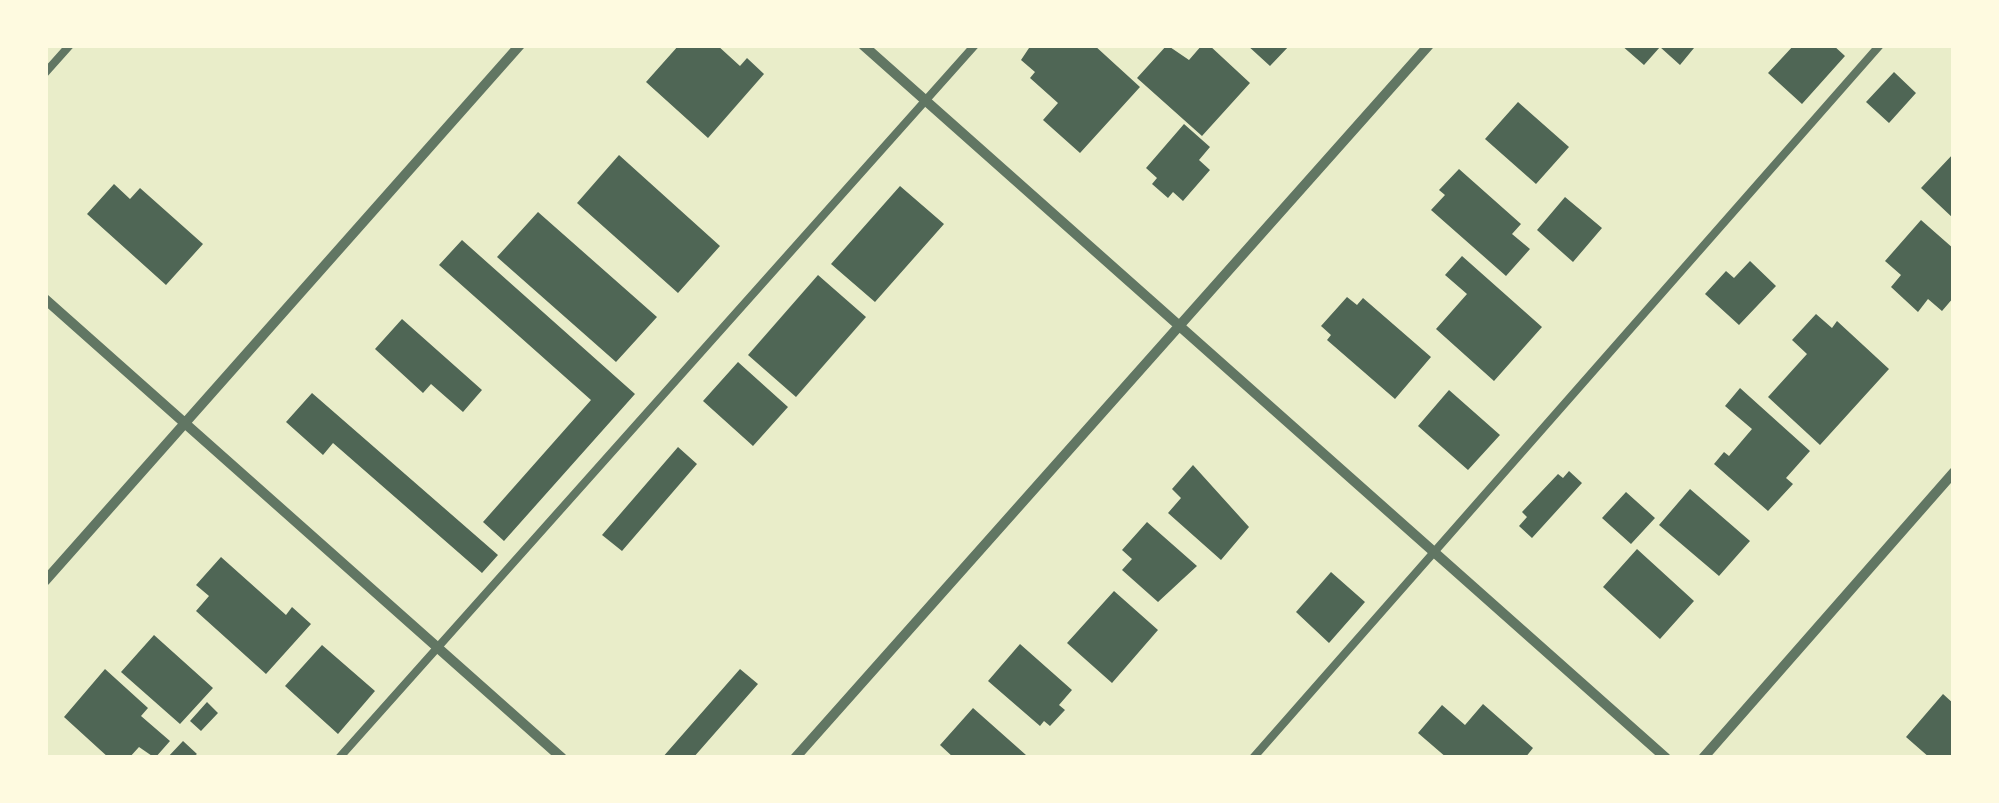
<!DOCTYPE html>
<html>
<head>
<meta charset="utf-8">
<style>
	body { margin:0 }
	#map { position:relative; width:1999px; height:803px; overflow:hidden; background:#e9edc9; font-family:"PT Sans",sans-serif }
	canvas { display:block }
	.frame { position:absolute; inset:0; border:48px solid #fefae0; pointer-events:none }
</style>
</head>
<body>
<div id="map">
<canvas width="1999" height="803"></canvas>
<div class="frame"></div>
</div>
<script>
const ctx = document.querySelector('canvas').getContext('2d');
ctx.lineJoin = 'round';
function fill(path, color) { ctx.fillStyle = color; ctx.fill(path, 'evenodd'); }
function stroke(path, color, width, dash) { ctx.strokeStyle = color; ctx.lineWidth = width; ctx.lineCap = dash ? 'butt' : 'round'; ctx.setLineDash(dash || []); ctx.stroke(path); }
const building = new Path2D(`
	M679,45h38l23,21 7,-8 17,16 -56,64 -62,-56z
	M1031,45h63l46,42 -60,66 -37,-33 15,-17 -28,-25 5,-6 -14,-12z
	M1167,45l22,15 13,-15h7l41,38 -48,53 -65,-58z
	M1247,45h43l-20,21z
	M1621,45h69l4,3 -14,17 -20,-18 -16,18z
	M1794,45h39l12,11 -43,48 -34,-31z
	M1894,72l22,21 -27,30 -23,-21z
	M1518,102l51,45 -33,37 -51,-45z
	M1184,124l26,23 -11,13 11,10 -27,31 -10,-9 -5,6 -16,-14 5,-6 -11,-10z
	M1954,153v66l-33,-31z
	M619,155l101,91 -42,47 -101,-90z
	M1459,169l62,55 -9,10 18,15 -24,27 -75,-66 14,-15 -6,-5z
	M114,184l16,15 10,-11 63,56 -37,41 -79,-71z
	M900,186l44,38 -69,78 -44,-38z
	M1565,197l37,31 -29,34 -36,-32z
	M538,212l119,105 -41,45 -119,-105z
	M1921,220l33,29v48l-12,14 -14,-12 -10,13 -27,-25 10,-12 -16,-14z
	M462,240l173,154 -131,147 -21,-19 108,-122 -152,-135z
	M1462,256l80,71 -48,54 -58,-52 31,-35 -22,-19z
	M1750,261l26,25 -37,39 -34,-31 21,-23 8,7z
	M818,275l48,42 -70,80 -48,-42z
	M1347,297l10,8 6,-7 68,59 -36,42 -68,-59 4,-5 -10,-9z
	M1816,314l16,14 5,-7 52,48 -69,76 -52,-48 39,-43 -15,-14z
	M402,319l80,71 -19,22 -32,-28 -8,9 -48,-44z
	M738,362l50,45 -35,39 -50,-45z
	M1740,388l70,63 -24,27 7,6 -25,27 -54,-47 10,-12 5,4 23,-27 -27,-23z
	M1449,390l51,45 -32,35 -50,-44z
	M312,393l186,162 -16,18 -149,-130 -10,12 -37,-33z
	M678,447l19,17 -75,87 -20,-16z
	M1193,465l56,62 -28,33 -53,-47 13,-15 -9,-9z
	M1569,471l13,12 -50,55 -13,-12 8,-9 -5,-5 36,-38 5,4z
	M1690,489l60,52 -31,35 -60,-51z
	M1626,492l29,26 -24,26 -29,-26z
	M1147,522l50,44 -39,36 -36,-32 10,-11 -10,-9z
	M1637,549l57,52 -34,38 -57,-52z
	M221,557l65,58 6,-8 19,17 -45,50 -70,-63 13,-15 -13,-11z
	M1331,572l34,30 -36,41 -33,-31z
	M1114,591l44,39 -46,53 -45,-40z
	M154,635l59,53 -33,36 -59,-52z
	M1020,644l52,46 -13,15 6,5 -15,16 -6,-5 -4,5 -52,-45z
	M322,645l53,46 -37,43 -53,-48z
	M105,669l43,39 -7,8 29,25 -15,17 -16,-11 -10,11h-20l-45,-41z
	M740,669l18,15 -65,74h-31z
	M1943,694l11,10v54h-24l-24,-21z
	M207,702l11,11 -17,18 -11,-10z
	M1483,704l50,44 -8,10h-78l-29,-25 24,-28 23,20z
	M973,708l53,47 -3,3h-69l-14,-13z
	M183,741l14,13 -5,4h-25z`);
const service = new Path2D(`
	M45,73l25,-28
	M339,758l636,-713
	M1253,758l627,-713`);
const minor = new Path2D(`
	M863,45l803,713
	M45,299l517,459
	M45,581l475,-536
	M795,758l634,-713
	M1703,758l251,-286`);
fill(building, '#4f6655');
stroke(service, '#617663', 8);
stroke(minor, '#617663', 10);
</script>
</body>
</html>
